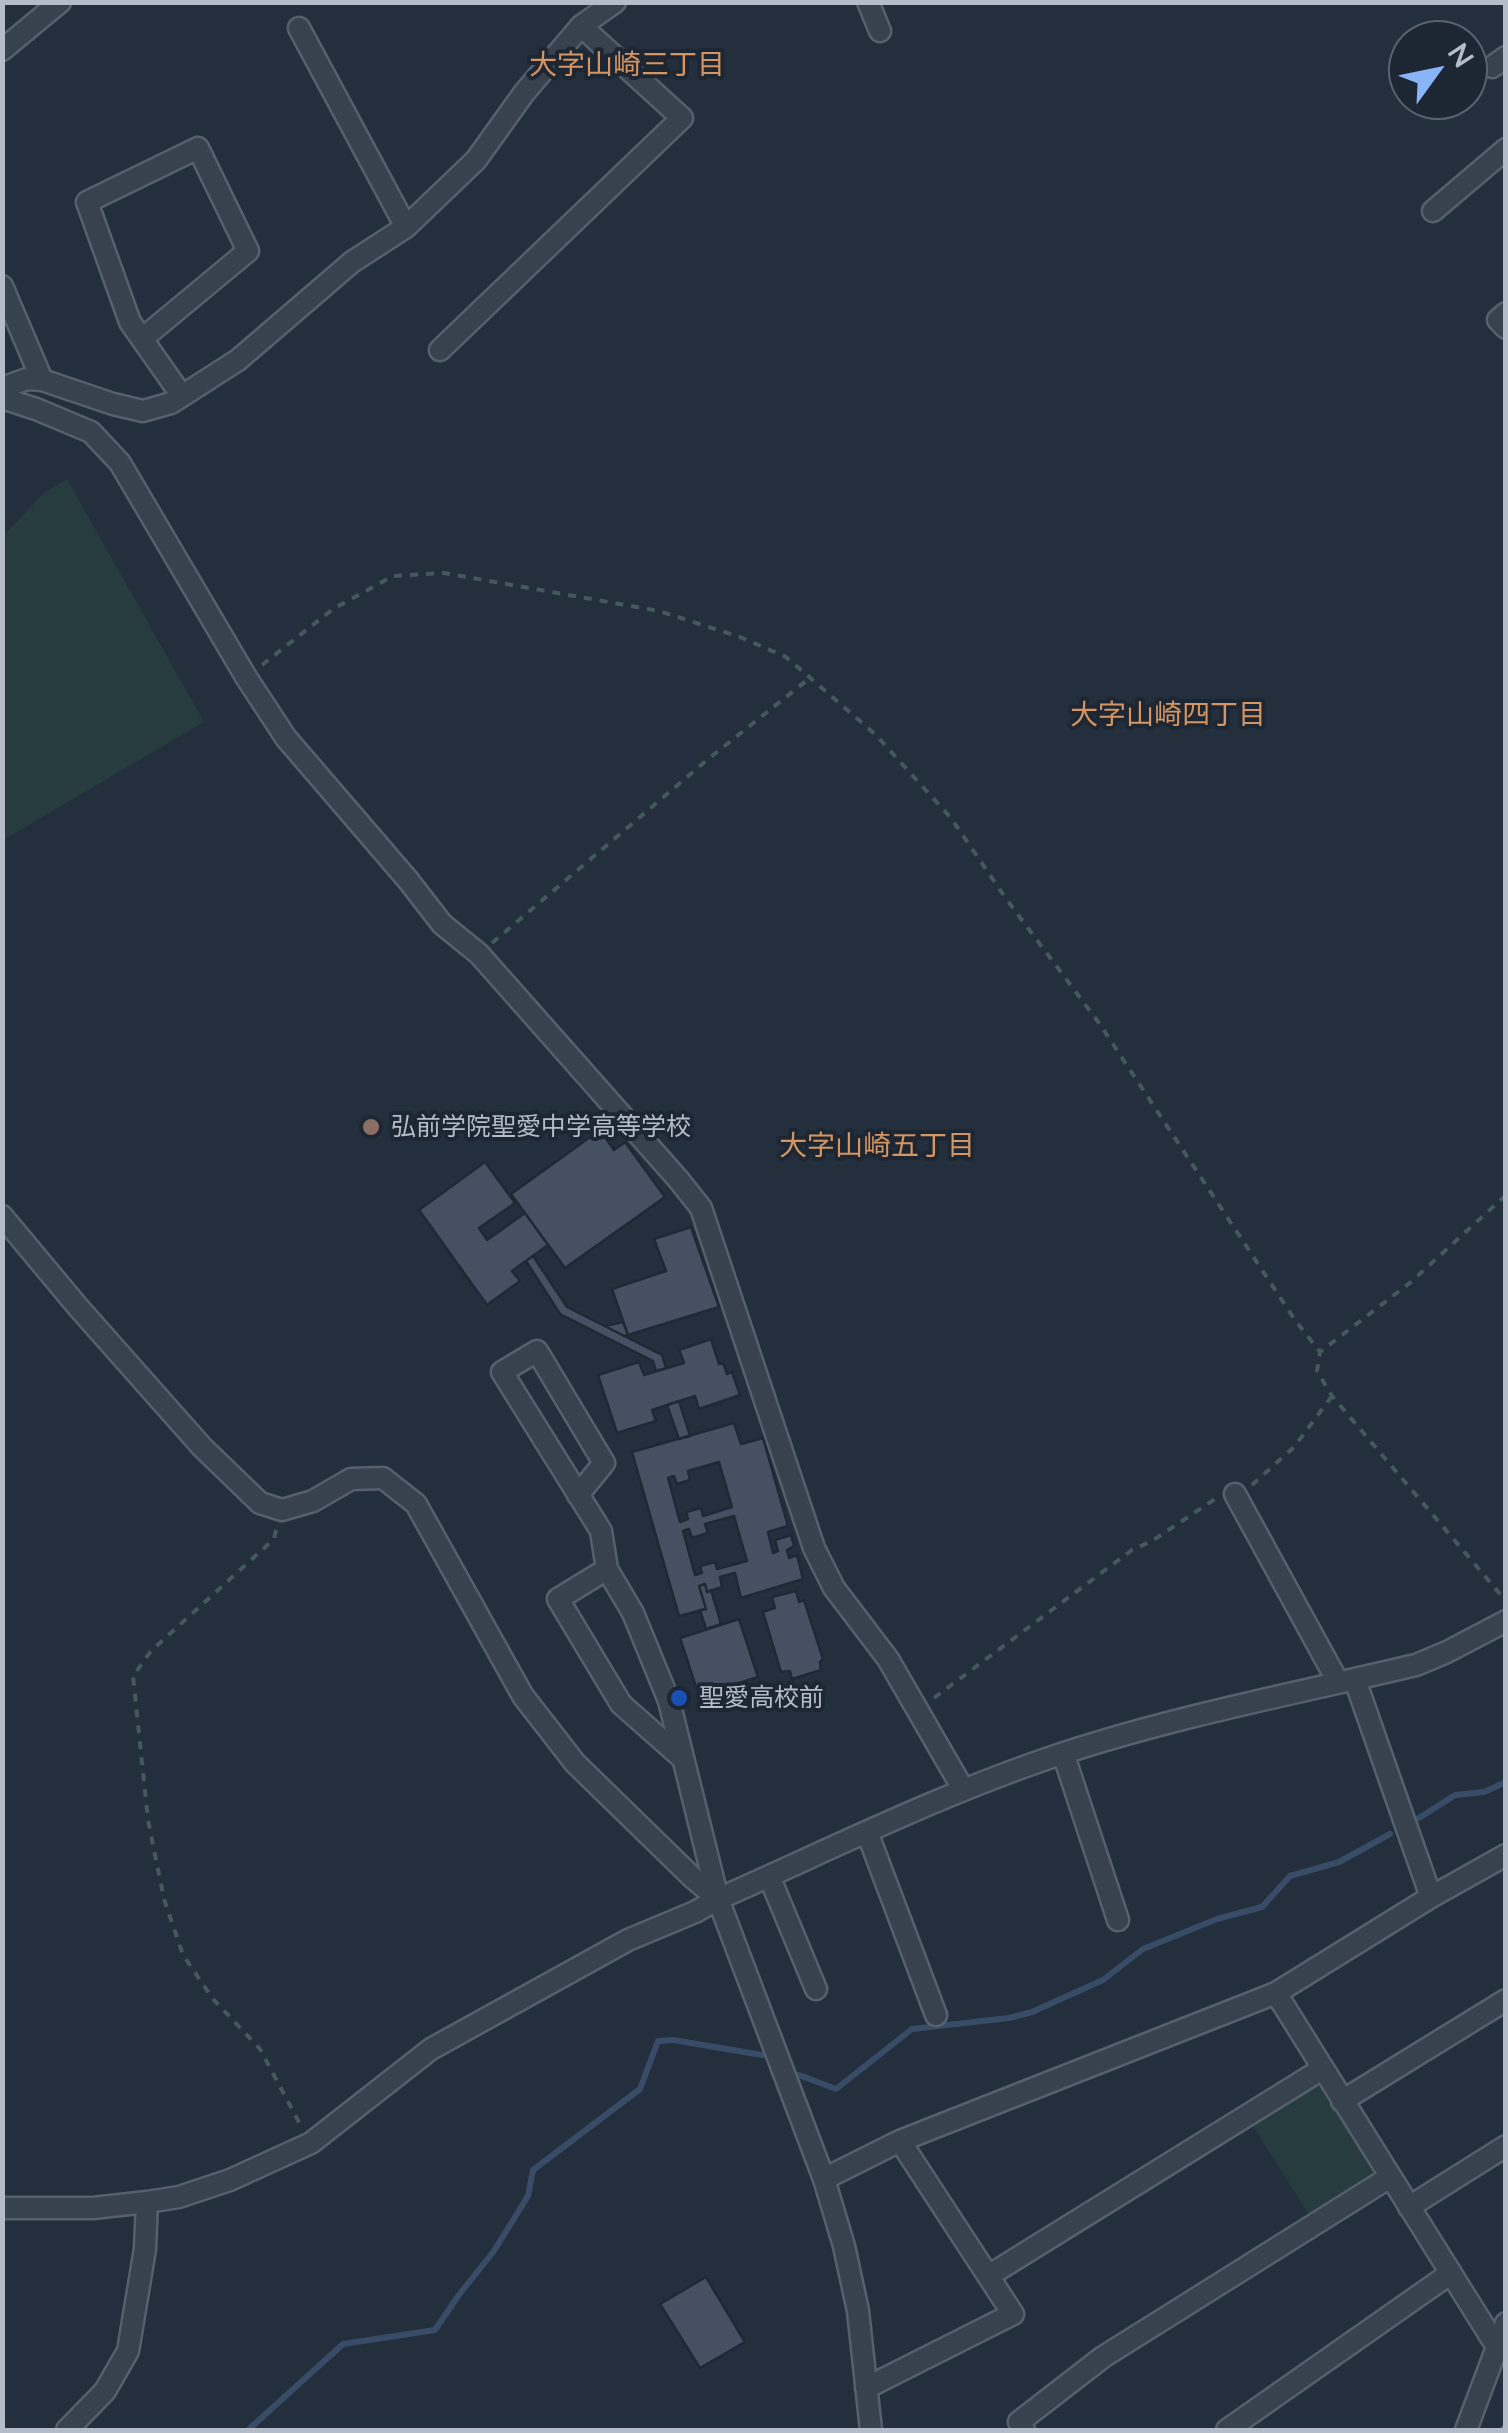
<!DOCTYPE html>
<html>
<head>
<meta charset="utf-8">
<style>
	body { margin:0 }
	#map { position:relative; width:1508px; height:2433px; overflow:hidden; background:#242f3e; font-family:Lato,sans-serif }
	canvas { display:block }
	.frame { position:absolute; inset:0; border:5px solid #b4bcc9; pointer-events:none }
	.north { position:absolute; left:1388px; top:20px; width:100px; height:100px; box-sizing:border-box; background:#1d2633; border:2px solid #59626f; border-radius:50%; rotate:57deg; font-size:28px; font-weight:700; line-height:40px; text-align:center; color:#b4bcc9 }
	.north::after { content:''; display:block; margin:auto; width:35px; height:45px; background:#8ab4f8; clip-path:polygon(50% 0,100% 100%,50% 72%,0 100%) }
</style>
</head>
<body>
<div id="map">
<canvas width="1508" height="2433"></canvas>
<div class="frame"></div>
<div class="north">N</div>
</div>
<script>
const ctx = document.querySelector('canvas').getContext('2d');
ctx.lineJoin = 'round';
function fill(path, color) { ctx.fillStyle = color; ctx.fill(path, 'evenodd'); }
function stroke(path, color, width, dash) { ctx.strokeStyle = color; ctx.lineWidth = width; ctx.lineCap = dash ? 'butt' : 'round'; ctx.setLineDash(dash || []); ctx.stroke(path); }
function drawText(font, color, halo, rows, align = 'center') {
  ctx.font = font + ' Lato,"Noto Sans JP",sans-serif'; ctx.lineWidth = 8; ctx.setLineDash([]); ctx.textBaseline = 'middle'; ctx.strokeStyle = halo; ctx.fillStyle = color; for (const [text, x, y, turn = 0] of rows) {
    ctx.save(); ctx.translate(x, y); ctx.rotate((+turn || 0) * Math.PI / 180); ctx.textAlign = isNaN(turn) ? turn : align; if (halo) ctx.strokeText(text, 0, 0); ctx.fillText(text, 0, 0); ctx.restore();
  }
}
const green = new Path2D(`
	M67,479l137,243 -201,118v-304l42,-44z
	M1316,2086l9,3 51,81 -3,8 -62,40 -58,-92z`);
const stream = new Path2D(`
	M1419,1818l36,-23 29,-3 22,-10
	M799,2075l37,14 76,-60 97,-11 23,-6 71,-32 40,-31 74,-30 45,-12 28,-31 49,-14 51,-28
	M248,2430l95,-86 92,-14 23,-34 36,-45 34,-55 5,-26 107,-81 18,-48 15,-1 89,15`);
const building = new Path2D(`
	M600,1130l14,20 11,-8 40,55 -100,71 -54,-74z
	M485,1162l30,41 -36,25 8,12 38,-27 23,32 -36,26 8,10 -33,24 -68,-95z
	M691,1227l28,80 -91,28 -16,-46 54,-18 -12,-32z
	M533,1256l34,51 95,48 4,13 -10,3 -3,-10 -93,-47 -34,-53z
	M623,1322l5,13 -4,1 -19,-10z
	M711,1339l8,25 4,-1 4,11 5,-2 8,23 -41,14 -4,-13 -43,14 4,11 -39,12 -19,-58 41,-13 5,13 40,-12 -5,-13z
	M679,1401l11,35 -11,3 -12,-34z
	M734,1423l7,21 22,-6 25,88 -20,6 5,21 5,-2 -3,-11 16,-5 3,11 -7,4 2,8 8,-3 6,24 -62,19 -6,-25 -15,4 2,10 -15,5 -2,-8 -6,2 7,23 -27,7 -47,-164zM719,1462l13,45 -29,9 -2,-8 -15,4 2,7 -8,3 -12,-44 6,-2 3,8 13,-4 -2,-9zM734,1516l13,45 -30,8 -2,-7 -15,4 2,7 -7,2 -12,-44 6,-2 3,9 16,-5 -3,-9z
	M705,1584l2,8 4,-2 10,34 -15,5 -6,-19 6,-1 -7,-23z
	M796,1591l3,11 5,-2 19,59 -3,3 1,8 -29,9 -2,-8 -9,1 -18,-60 12,-4 -3,-11z
	M739,1619l19,58 -59,19 -19,-58z
	M706,2277l39,65 -45,26 -40,-64z`);
const path = new Path2D(`
	M262,665l71,-56 60,-33 51,-3 215,38 81,26 46,20 89,77 76,84 56,82 92,123 196,297 25,32
	M492,943l215,-183 104,-83
	M1506,1195l-95,87 -91,70 -3,19 15,25 174,205
	M1252,1485l42,-38 38,-51
	M276,1530l-2,9 -123,112 -18,25 15,144 16,79 19,56 30,44 47,50 41,77
	M934,1698l198,-148 20,-9 63,-42`);
const minor = new Path2D(`
	M868,2l12,29
	M299,28l107,199
	M2,50l58,-48
	M1492,67l14,-10
	M1433,211l73,-62
	M2,286l40,94
	M1506,313l-8,7 8,8
	M142,339l106,-88 -50,-103 -111,54 43,120 52,74
	M440,350l242,-232 -101,-92
	M2,388l25,-9 15,1 71,24 30,7 28,-8 67,-43 114,-98 54,-35 70,-67 48,-67 57,-67 34,-24
	M2,398l34,11 55,23 29,31 126,214 40,61 122,142 34,44 37,30 199,225 23,29 113,340 20,40 54,71 75,130
	M2,1216l76,91 124,140 58,56 22,7 31,-9 38,-22 32,-1 33,26 107,192 52,67 118,115 25,21
	M1235,1494l103,188
	M578,1495l26,-32 -67,-112 -35,21 99,159 6,38
	M1355,1680l76,217
	M1063,1753l55,167
	M681,1757l-60,-53 -63,-105 49,-30 26,44 36,88 49,198 106,280 20,67 14,65 13,119
	M867,1832l69,183
	M769,1876l47,113
	M1276,1993l221,354
	M1342,2101l164,-101
	M824,2179l76,-38 376,-148 155,-96 75,-42
	M1409,2207l97,-61
	M2,2208h91l54,-6 32,-5 51,-17 81,-37 120,-94 197,-109 67,-28 23,-13c113,-50 225,-106 343,-145 116,-38 236,-61 355,-89l31,-13 59,-31
	M988,2276l334,-207
	M866,2388l147,-74 -113,-173
	M67,2430l38,-39 23,-40 17,-102 2,-47
	M1024,2430l-5,-8 84,-65 287,-180
	M1227,2430l224,-157
	M1466,2430l40,-107`);
const rail = new Path2D(`
	M1505,2430h1`);
const markers = [
	[371,1127,10,"#8d6e63"],
	[679,1698,10,"#1a4fb4"]
];
const poiNames = [
	["弘前学院聖愛中学高等学校",391,1127],
	["聖愛高校前",699,1698]
];
const neighbourhoodNames = [
	["大字山崎三丁目",627,65],
	["大字山崎四丁目",1168,715],
	["大字山崎五丁目",877,1146]
];
fill(green, '#263c3f');
stroke(stream, '#394c67', 6);
fill(building, '#455162');
stroke(building, '#1f2835', 2.5);
stroke(minor, '#565f6c', 25);
stroke(path, '#44595c', 4, [8, 8]);
stroke(minor, '#38414e', 20);
stroke(rail, '#5a6575', 10);
stroke(rail, '#1d2633', 6, [19]);
for (const [x, y, r, color] of markers) { const dot = new Path2D(); dot.arc(x, y, r, 0, 2 * Math.PI); ctx.fillStyle = color; ctx.fill(dot); stroke(dot, '#1d2633', 4); }
drawText('25px', '#b4bcc9', '#1d2633', poiNames, 'left');
drawText('28px', '#d59563', '#1d2633', neighbourhoodNames);
</script>
</body>
</html>
